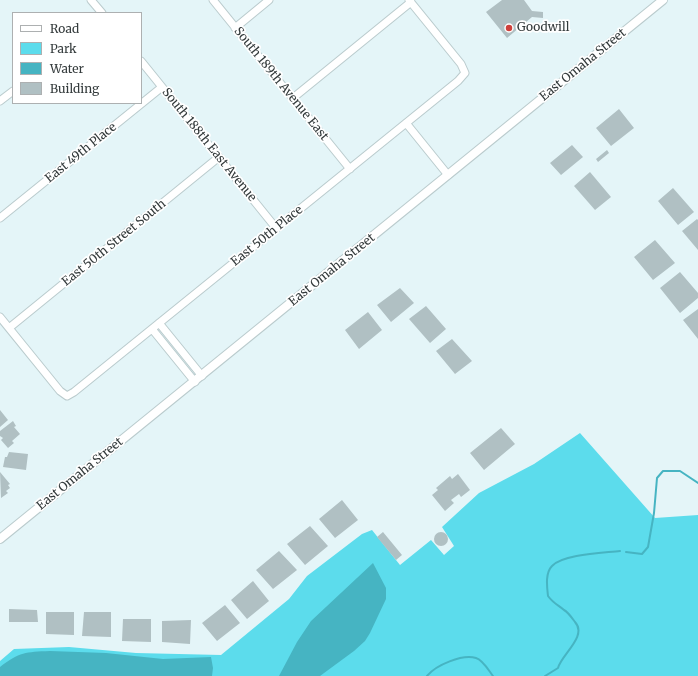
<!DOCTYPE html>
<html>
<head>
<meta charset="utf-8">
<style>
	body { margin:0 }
	#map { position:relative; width:698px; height:676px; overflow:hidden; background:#e4f5f8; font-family:Merriweather,serif }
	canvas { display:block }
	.legend { position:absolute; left:12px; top:12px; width:130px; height:92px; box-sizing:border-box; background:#fff; border:1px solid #adb0b1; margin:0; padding:5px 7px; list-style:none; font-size:12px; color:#333a3b }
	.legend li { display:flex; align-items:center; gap:8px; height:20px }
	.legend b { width:20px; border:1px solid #adb0b1 }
</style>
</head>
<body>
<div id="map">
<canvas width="698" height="676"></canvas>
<ul class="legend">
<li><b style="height:5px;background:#fff"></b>Road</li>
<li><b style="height:11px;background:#5cdcec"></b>Park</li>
<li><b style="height:11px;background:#46b4c2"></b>Water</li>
<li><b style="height:11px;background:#b0c0c3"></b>Building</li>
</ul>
</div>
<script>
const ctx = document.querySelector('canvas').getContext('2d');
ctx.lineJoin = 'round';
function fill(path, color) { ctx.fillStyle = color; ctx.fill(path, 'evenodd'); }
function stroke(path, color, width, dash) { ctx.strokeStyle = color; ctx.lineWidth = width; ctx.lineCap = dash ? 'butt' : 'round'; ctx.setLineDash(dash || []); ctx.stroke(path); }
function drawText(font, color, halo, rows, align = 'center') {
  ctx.font = font + ' Merriweather,serif'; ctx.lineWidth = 3.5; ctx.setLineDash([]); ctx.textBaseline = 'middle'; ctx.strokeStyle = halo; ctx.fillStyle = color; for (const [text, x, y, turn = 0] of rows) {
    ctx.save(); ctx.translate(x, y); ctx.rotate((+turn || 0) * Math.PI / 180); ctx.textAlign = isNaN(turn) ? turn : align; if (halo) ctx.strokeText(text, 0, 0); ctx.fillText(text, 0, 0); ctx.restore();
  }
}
const green = new Path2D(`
	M580,433l75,85 43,-3v161h-698v-15l14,-12 55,-2 67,6 85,2 68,-56 18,-23 55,-42 10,-4 28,35 31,-25 13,15 10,-9 -12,-19 37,-34 55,-29z`);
const water = new Path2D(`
	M373,563l13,25v11l-16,34 -5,8 -11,10 -34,25h-41l18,-34 14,-21z
	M50,651l56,2 57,6 48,-2 2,11 -1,8h-212v-9c20,-15 25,-15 50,-16z`);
const stream = new Path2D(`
	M626,552l16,2 6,-7 6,-34 3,-35 6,-7h17l18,12
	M427,676c9,-11 35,-22 49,-18 7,2 13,13 17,18
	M545,676l13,-8c3,-13 30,-32 17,-46 -3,-4 -7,-10 -11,-12 -6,-5 -11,-7 -16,-14 -1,-9 -3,-23 4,-30 11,-12 52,-13 68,-15`);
const building = new Path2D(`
	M502,0h22l8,11 11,1v6l-11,-1 -25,21 -21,-26z
	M619,109l15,19 -23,18 -15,-18z
	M572,145l11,12 -22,18 -11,-12z
	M607,150l2,3 -11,9 -2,-3z
	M590,172l21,25 -16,13 -21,-24z
	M673,188l21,24 -16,13 -20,-24z
	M697,219l1,1v30l-16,-19z
	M655,240l20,23 -22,17 -19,-23z
	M680,272l18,21v5l-18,15 -20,-25z
	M400,288l14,15 -23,19 -14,-17z
	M426,306l20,23 -16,14 -21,-24z
	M698,309v30l-15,-19z
	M368,312l14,18 -23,19 -14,-19z
	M452,339l20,22 -17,13 -19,-23z
	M0,410l8,10 -8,7z
	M13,421l3,5 -2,1 6,7 -8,7 2,2 -6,5 -7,-8 2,-2 -3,-2v-5z
	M501,428l14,16 -31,26 -14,-17z
	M9,452l19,2 -2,16 -23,-3 2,-10h2z
	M0,472l10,12 -2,1 2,3 -4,3 2,2 -7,5z
	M458,474l12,16 -9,7 -2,-3 -8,6 3,3 -9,8 -13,-16 6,-5 -2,-2 14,-12 2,3z
	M342,500l16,20 -23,18 -16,-19z
	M310,526l18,20 -23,19 -18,-21z
	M383,532l19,23 -6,5 -19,-23z
	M434 539a7 7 0 1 1 14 0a7 7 0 1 1-14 0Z
	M279,551l18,19 -24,19 -17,-19z
	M253,581l16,20 -22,18 -16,-19z
	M225,605l15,18 -23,18 -15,-18z
	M9,609l28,1 1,12h-29z
	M46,612h28v23l-28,-1z
	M84,612h27v25l-29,-1z
	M123,619h28v23l-29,-1z
	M191,620l-1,24 -28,-2v-21z`);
const minor = new Path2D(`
	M91,0l11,13
	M213,0l137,169
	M235,28l34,-28
	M141,61l135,167
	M293,98l118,-96
	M0,101l13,-10
	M406,123l42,52
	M0,218l162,-131
	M0,317l60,74 7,5 7,-4 384,-311 7,-8 -4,-9 -52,-64
	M159,323l43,53
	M9,328l210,-171
	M152,329l43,53`);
const tertiary = new Path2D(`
	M0,539l663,-539`);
const markers = [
	[509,28,4,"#ce403b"]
];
const poiNames = [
	["Goodwill",517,28]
];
const streetNames = [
	["East Omaha Street",583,65,-39],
	["South 189th Avenue East",281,84,51],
	["South 188th East Avenue",209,145,51],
	["East 49th Place",81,153,-39],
	["East 50th Place",267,236,-39],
	["East 50th Street South",114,243,-39],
	["East Omaha Street",332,270,-39],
	["East Omaha Street",80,474,-39]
];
fill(green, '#5cdcec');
fill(water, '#46b4c2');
stroke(stream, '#46b4c2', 2);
fill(building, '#b0c0c3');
stroke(minor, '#bacbcd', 9);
stroke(tertiary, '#bacbcd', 10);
stroke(minor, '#fff', 7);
stroke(tertiary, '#fff', 8);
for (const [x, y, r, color] of markers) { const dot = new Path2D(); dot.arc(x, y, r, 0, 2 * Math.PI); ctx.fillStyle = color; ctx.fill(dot); stroke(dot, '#fff', 1.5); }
drawText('12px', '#333a3b', '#fff', poiNames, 'left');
drawText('12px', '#333a3b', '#fff', streetNames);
</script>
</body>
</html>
